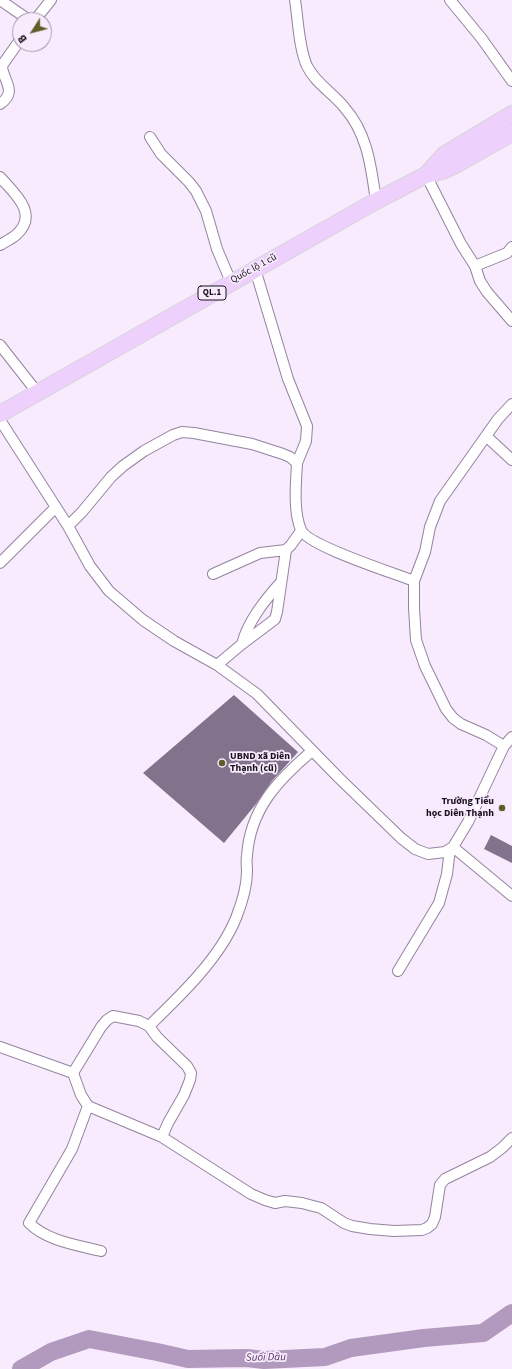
<!DOCTYPE html>
<html>
<head>
<meta charset="utf-8">
<style>
	body { margin:0 }
	#map { position:relative; width:512px; height:1369px; overflow:hidden; background:#f7ebfd; font-family:"Source Sans 3",sans-serif }
	canvas { display:block }
	.north { position:absolute; left:12px; top:12px; width:40px; height:40px; box-sizing:border-box; background:#f7ebfd; border:1px solid #9e94a3; border-radius:50%; rotate:234deg; font-size:11px; font-weight:700; line-height:16px; text-align:center; color:#19121c }
	.north::after { content:''; display:block; margin:auto; width:14px; height:18px; background:#615d29; clip-path:polygon(50% 0,100% 100%,50% 72%,0 100%) }
</style>
</head>
<body>
<div id="map">
<canvas width="512" height="1369"></canvas>
<div class="north">B</div>
</div>
<script>
const ctx = document.querySelector('canvas').getContext('2d');
ctx.lineJoin = 'round';
function stroke(path, color, width, dash) { ctx.strokeStyle = color; ctx.lineWidth = width; ctx.lineCap = dash ? 'butt' : 'round'; ctx.setLineDash(dash || []); ctx.stroke(path); }
function fill(path, color) { ctx.fillStyle = color; ctx.fill(path, 'evenodd'); }
function drawText(font, color, halo, rows, align = 'center') {
  ctx.font = font + ' "Source Sans 3",sans-serif'; ctx.lineWidth = 3.5; ctx.setLineDash([]); ctx.textBaseline = 'middle'; ctx.strokeStyle = halo; ctx.fillStyle = color; for (const [text, x, y, turn = 0] of rows) {
    ctx.save(); ctx.translate(x, y); ctx.rotate((+turn || 0) * Math.PI / 180); ctx.textAlign = isNaN(turn) ? turn : align; if (halo) ctx.strokeText(text, 0, 0); ctx.fillText(text, 0, 0); ctx.restore();
  }
}
const river = new Path2D(`
	M21,1369l30,-17 38,-13 68,13 31,7 59,-1 17,2 61,-3 26,-9 73,-10 59,-5 29,-20`);
const building = new Path2D(`
	M234,695l64,57 -26,29 -16,23 -32,39 -81,-70z
	M491,835l21,11v17l-28,-14z`);
const minor = new Path2D(`
	M0,0l29,20
	M295,0c3,19 4,49 12,66 8,17 26,27 37,41 24,27 27,60 32,94
	M450,0l32,39 30,42
	M35,20l16,-20
	M0,104c17,-12 5,-21 2,-36l1,-4 17,-24
	M150,137l11,17 28,28 7,9 10,20 11,38 14,33
	M426,175l35,69 14,22 5,15 7,11 25,29
	M0,177c14,16 40,37 16,58 -5,4 -11,7 -16,10
	M475,266l32,-13 5,-6
	M255,269l33,110 19,47 -1,15 -9,22
	M0,345l37,47
	M0,420l68,106 22,40 19,25 34,29 31,21 43,24 40,29 82,84 62,60 14,11 13,5 17,-2 8,-5 15,-25 36,-76 8,-9
	M486,436l26,24
	M68,526l14,-14 29,-35 12,-11 21,-15 29,-16 9,-3 12,1 58,11 31,10 7,3 7,6c-1,20 -4,48 4,67 7,16 93,43 113,51
	M0,563l55,-55
	M213,574l47,-21 26,-3 5,-5 10,-14
	M242,644c6,-23 23,-44 39,-62
	M217,665l25,-21 28,-21 5,-4 2,-7 9,-62
	M504,746l-18,-11 -25,-11 -8,-6 -7,-9 -21,-43 -9,-26 -2,-32v-27l11,-29 5,-25 10,-26 46,-65 12,-17 14,-15
	M312,751c-34,29 -62,58 -65,105 -1,5 0,10 0,15 0,15 -5,32 -11,47 -16,40 -56,78 -87,108l-10,-5 -26,-5 -6,4 -6,7 -28,46 8,22 7,11 74,31 89,57 14,6 10,3 10,-2 17,2 11,3 8,2 23,15 8,3 18,3 24,2 28,-1 5,-2 5,-4 3,-7 5,-32 5,-6 45,-22 12,-9 10,-10
	M453,847l59,49
	M398,971l41,-68 8,-29 3,-25
	M149,1026l8,11 30,29 4,7 -1,7 -6,15 -16,28 -6,14
	M0,1047l73,26
	M88,1106l-16,43 -43,74c18,18 48,22 72,28`);
const primary = new Path2D(`
	M426,175l18,-20 68,-41
	M0,414l376,-213 50,-26 19,-5 14,-7 53,-30`);
const markers = [
	[222,763,4,"#615d29"],
	[502,808,4,"#615d29"]
];
const shields = [
	[212,293,28]
];
const shieldNames = [
	["QL.1",212,293]
];
const streetNames = [
	["Quốc lộ 1 cũ",254,269,-29]
];
const poiNames = [
	["UBND xã Diên",230,757],
	["Thạnh (cũ)",230,769],
	["Trường Tiểu",494,802,"right"],
	["học Diên Thạnh",494,814,"right"]
];
const waterNames = [
	["Suối Dầu",266,1358,-1]
];
stroke(river, '#b19abd', 18);
fill(building, '#83728c');
stroke(minor, '#94839d', 12);
stroke(primary, '#d6d4d6', 18);
stroke(minor, '#fff', 10);
stroke(primary, '#eed0fd', 16);
for (const [x, y, r, color] of markers) { const dot = new Path2D(); dot.arc(x, y, r, 0, 2 * Math.PI); ctx.fillStyle = color; ctx.fill(dot); stroke(dot, '#f7ebfd', 1.5); }
for (const [x, y, w] of shields) { const box = new Path2D(); box.roundRect(x - w / 2, y - 7, w, 14, 3); ctx.fillStyle = '#f7ebfd'; ctx.fill(box); stroke(box, '#19121c', 1); }
drawText('bold 9px', '#19121c', null, shieldNames);
drawText('10px', '#19121c', '#f7ebfd', streetNames);
drawText('bold 10px', '#19121c', '#f7ebfd', poiNames, 'left');
drawText('italic 11px', '#533361', '#f7ebfd', waterNames);
</script>
</body>
</html>
